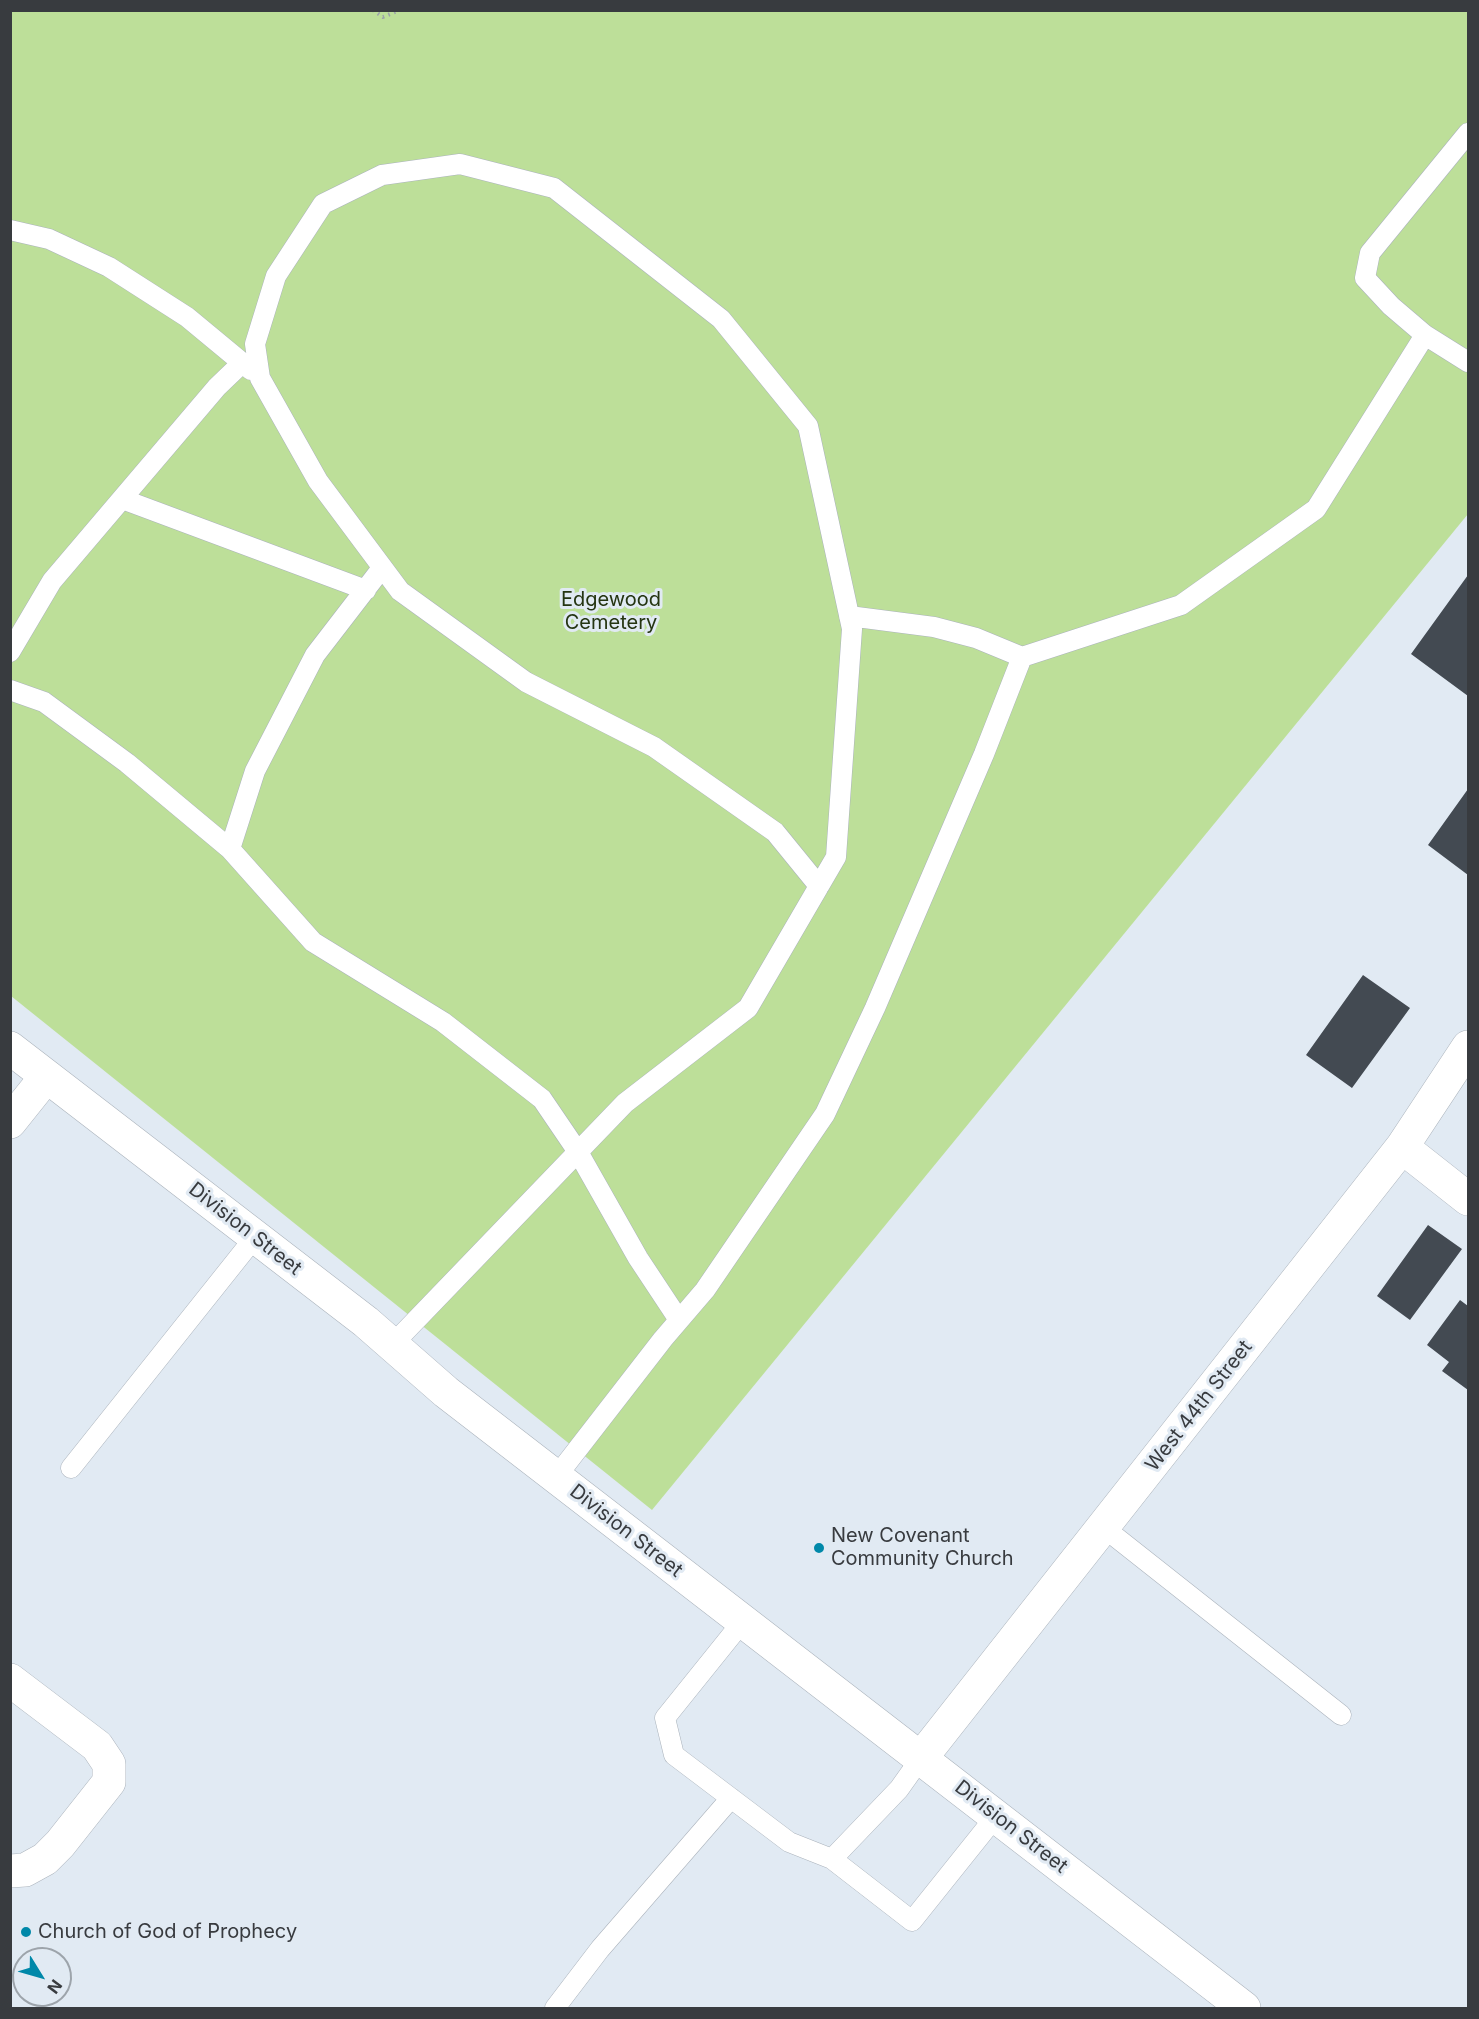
<!DOCTYPE html>
<html>
<head>
<meta charset="utf-8">
<style>
	body { margin:0 }
	#map { position:relative; width:1479px; height:2019px; overflow:hidden; background:#e1eaf3; font-family:Inter,sans-serif }
	canvas { display:block }
	.frame { position:absolute; inset:0; border:12px solid #383b3f; pointer-events:none }
	.north { position:absolute; left:12px; top:1947px; width:60px; height:60px; box-sizing:border-box; background:#e1eaf3; border:2px solid #9da4ab; border-radius:50%; rotate:127deg; font-size:16px; font-weight:700; line-height:24px; text-align:center; color:#383b3f }
	.north::after { content:''; display:block; margin:auto; width:21px; height:27px; background:#0088a9; clip-path:polygon(50% 0,100% 100%,50% 72%,0 100%) }
</style>
</head>
<body>
<div id="map">
<canvas width="1479" height="2019"></canvas>
<div class="frame"></div>
<div class="north">N</div>
</div>
<script>
const ctx = document.querySelector('canvas').getContext('2d');
ctx.lineJoin = 'round';
function fill(path, color) { ctx.fillStyle = color; ctx.fill(path, 'evenodd'); }
function stroke(path, color, width, dash) { ctx.strokeStyle = color; ctx.lineWidth = width; ctx.lineCap = dash ? 'butt' : 'round'; ctx.setLineDash(dash || []); ctx.stroke(path); }
function drawText(font, color, halo, rows, align = 'center') {
  ctx.font = font + ' Inter,sans-serif'; ctx.lineWidth = 6; ctx.setLineDash([]); ctx.textBaseline = 'middle'; ctx.strokeStyle = halo; ctx.fillStyle = color; for (const [text, x, y, turn = 0] of rows) {
    ctx.save(); ctx.translate(x, y); ctx.rotate((+turn || 0) * Math.PI / 180); ctx.textAlign = isNaN(turn) ? turn : align; if (halo) ctx.strokeText(text, 0, 0); ctx.fillText(text, 0, 0); ctx.restore();
  }
}
const green = new Path2D(`
	M10,11h1458v503l-816,996 -641,-514z`);
const building = new Path2D(`
	M1468,575v121l-57,-42z
	M1468,789v86l-40,-30z
	M1363,975l47,33 -58,80 -46,-33z
	M1428,1225l34,24 -52,71 -33,-24z
	M1460,1300l8,6v84l-26,-19 7,-9 -22,-17z`);
const path = new Path2D(`
	M373,10l10,7 17,-7`);
const lane = new Path2D(`
	M1468,133l-98,120 -5,25 26,28 34,29 43,27
	M10,230l39,9 60,28 78,50 64,53
	M122,499l244,91
	M849,616l85,11 42,11 46,19 159,-52 135,-96 109,-174
	M10,652l42,-71 165,-194 25,-24
	M10,690l34,12 83,61 103,86 83,93 130,80 99,77 36,53 60,106 41,62
	M230,849l25,-78 60,-116 67,-87
	M392,1345l233,-242 123,-95 88,-151 16,-228 -44,-203 -87,-107 -167,-131 -94,-24 -78,11 -59,29 -47,72 -21,68 5,34 58,103 82,110 126,91 128,65 121,85 44,54
	M71,1468l184,-231
	M556,1477l107,-138 42,-49 120,-176 50,-106 109,-254 38,-97
	M1103,1527l238,188
	M743,1621l-78,97 9,37 115,87 43,17 67,-70 22,-31
	M832,1859l80,62 84,-105
	M555,2008l45,-59 131,-151`);
const street = new Path2D(`
	M10,1048l356,274 80,70 798,616
	M10,1122l36,-45
	M1402,1147l66,52
	M10,1680l87,66 12,18v18l-49,62 -15,15 -20,11 -15,1
	M921,1758l481,-611 66,-100`);
const markers = [
	[819,1548,6,"#0088a9"],
	[26,1932,6,"#0088a9"]
];
const parkNames = [
	["Edgewood",611,600],
	["Cemetery",611,623]
];
const streetNames = [
	["Division Street",245,1229,38],
	["West 44th Street",1199,1406,-52],
	["Division Street",626,1531,38],
	["Division Street",1011,1827,38]
];
const poiNames = [
	["New Covenant",831,1536],
	["Community Church",831,1559],
	["Church of God of Prophecy",38,1932]
];
fill(green, '#bddf99');
fill(building, '#434a52');
stroke(lane, '#abb3bc', 21);
stroke(street, '#abb3bc', 34);
stroke(path, '#9ba2a9', 4, [1.5, 4.5]);
stroke(lane, '#fff', 20);
stroke(street, '#fff', 33);
for (const [x, y, r, color] of markers) { const dot = new Path2D(); dot.arc(x, y, r, 0, 2 * Math.PI); ctx.fillStyle = color; ctx.fill(dot); stroke(dot, '#e1eaf3', 2); }
drawText('20px', '#253512', '#e1eaf3', parkNames);
drawText('20px', '#383b3f', '#e1eaf3', streetNames);
drawText('20px', '#383b3f', '#e1eaf3', poiNames, 'left');
</script>
</body>
</html>
